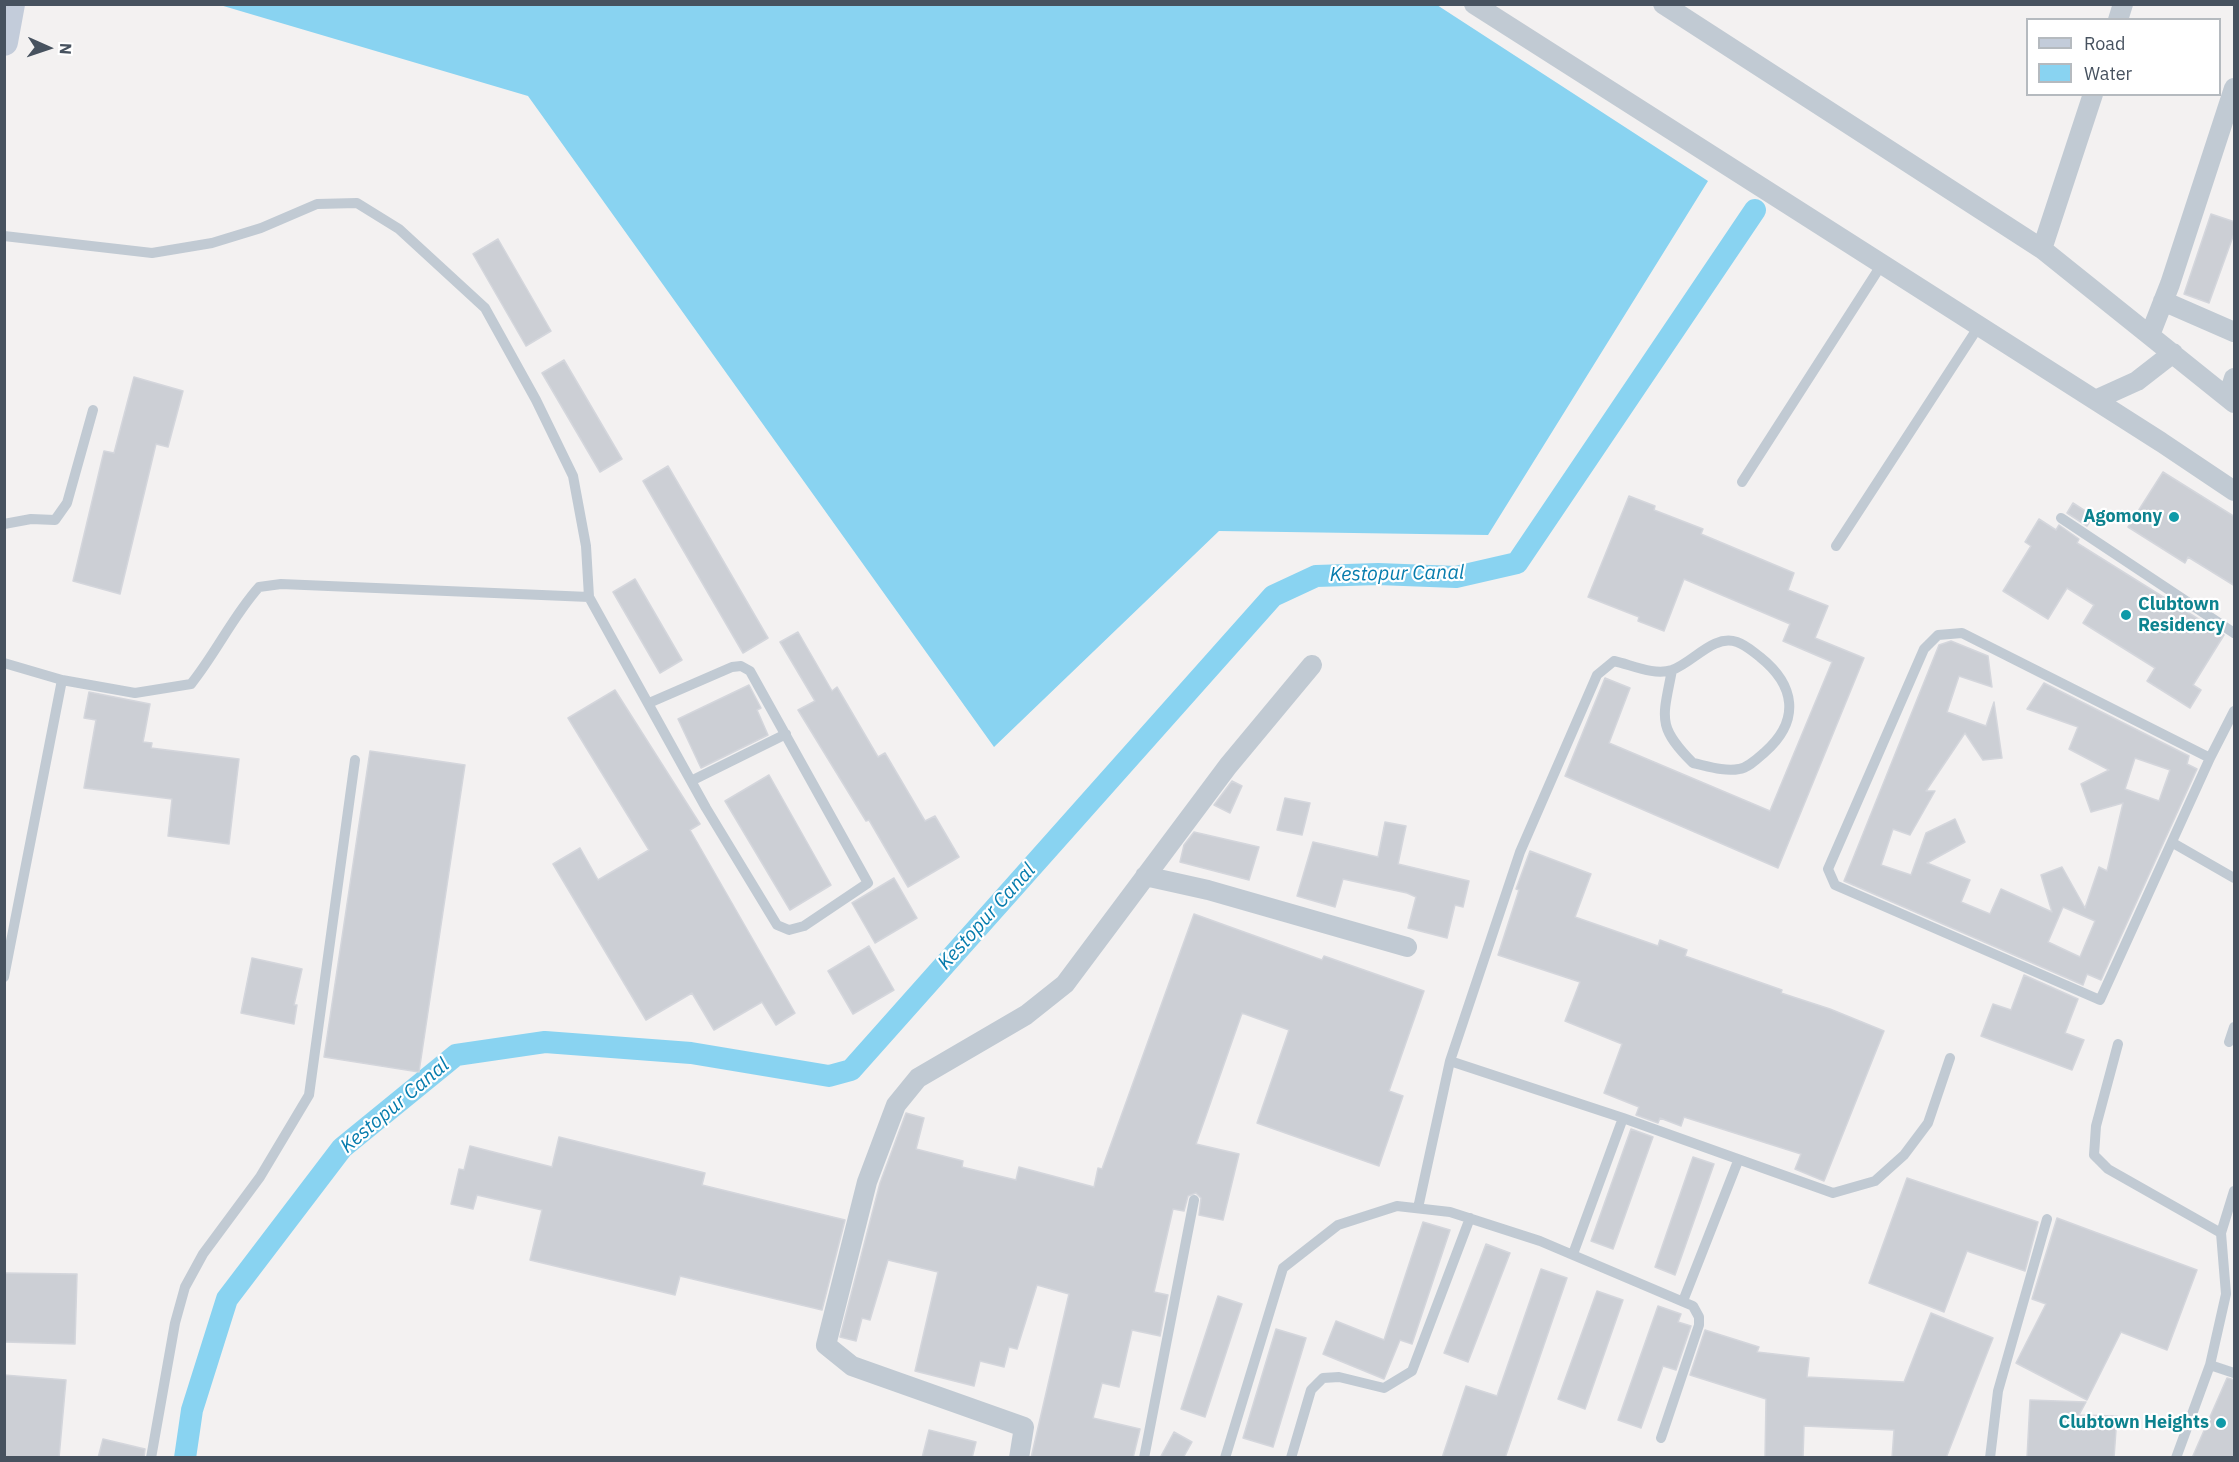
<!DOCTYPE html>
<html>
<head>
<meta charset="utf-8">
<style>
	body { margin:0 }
	#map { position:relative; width:2239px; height:1462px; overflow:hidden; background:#f3f1f1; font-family:"IBM Plex Sans",sans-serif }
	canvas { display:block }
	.frame { position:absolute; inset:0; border:6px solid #47525f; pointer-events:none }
	.legend { position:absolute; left:2026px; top:18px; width:195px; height:78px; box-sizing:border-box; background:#fff; border:2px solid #b5babf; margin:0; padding:8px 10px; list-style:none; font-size:18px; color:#47525f }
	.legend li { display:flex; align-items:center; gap:12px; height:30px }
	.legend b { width:30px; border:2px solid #b5babf }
	.north { position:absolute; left:18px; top:18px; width:60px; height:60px; -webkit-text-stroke:4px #fff; paint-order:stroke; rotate:93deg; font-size:16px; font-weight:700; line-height:24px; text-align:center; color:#47525f }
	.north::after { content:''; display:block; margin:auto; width:21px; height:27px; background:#47525f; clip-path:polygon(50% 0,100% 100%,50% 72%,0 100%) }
</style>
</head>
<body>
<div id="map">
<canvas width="2239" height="1462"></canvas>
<div class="frame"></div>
<ul class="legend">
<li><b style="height:8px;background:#c3ccda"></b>Road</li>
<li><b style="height:16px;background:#89d3f1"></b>Water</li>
</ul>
<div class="north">N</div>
</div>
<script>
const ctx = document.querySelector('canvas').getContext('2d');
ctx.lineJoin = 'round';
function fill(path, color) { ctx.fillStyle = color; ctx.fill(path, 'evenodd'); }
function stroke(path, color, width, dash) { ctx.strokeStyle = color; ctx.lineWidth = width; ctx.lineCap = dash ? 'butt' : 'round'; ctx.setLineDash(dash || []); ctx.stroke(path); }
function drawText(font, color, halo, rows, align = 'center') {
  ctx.font = font + ' "IBM Plex Sans",sans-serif'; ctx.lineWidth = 4.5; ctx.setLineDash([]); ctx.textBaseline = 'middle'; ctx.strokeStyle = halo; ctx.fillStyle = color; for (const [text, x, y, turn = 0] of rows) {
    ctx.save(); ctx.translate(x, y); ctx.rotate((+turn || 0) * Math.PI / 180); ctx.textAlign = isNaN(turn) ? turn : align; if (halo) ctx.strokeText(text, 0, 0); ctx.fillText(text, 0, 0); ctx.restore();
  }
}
const water = new Path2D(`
	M220,5h1217l271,176 -220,354 -269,-4 -225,216 -466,-651z`);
const canal = new Path2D(`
	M185,1458l7,-48 35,-111 115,-151 114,-93 89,-13 146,11 138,23 22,-6 422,-474 43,-20 62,-2 78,3 61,-14 238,-353`);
const building = new Path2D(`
	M2211,214l24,8v9l-26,72 -25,-9z
	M498,239l53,92 -25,15 -53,-92z
	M564,360l58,99 -22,13 -58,-99z
	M134,377l49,14 -15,56 -12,-3 -36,150 -47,-13 31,-130 10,2z
	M668,466l100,172 -25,15 -100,-172z
	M2163,472l72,45v69l-47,-29 -3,6 -57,-36z
	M1629,496l26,10 -1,4 49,19 -2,5 93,39 -6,17 40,16 -13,32 49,20 -86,210 -213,-92 40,-98 25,10 -21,55 161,68 62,-149 -49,-21 7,-17 -106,-45 -20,52 -26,-10 1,-4 -51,-20z
	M2073,503l20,13 -6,10 -20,-13z
	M2039,519l17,11 3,-5 20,14 -2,4 147,92 -31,50 8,5 -11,18 -43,-27 8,-13 -72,-45 11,-18 -27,-17 -19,31 -45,-28 28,-45 -6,-4z
	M635,579l47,81 -22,13 -47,-81z
	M798,632l34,59 5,-4 41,70 7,-4 40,68 10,-5 24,41 -51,30 -39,-67 -3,1 -68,-111 17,-9 -35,-59z
	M1951,641l37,15 4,31 -33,-11 -12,36 39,14 8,-24 8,56 -19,2 -18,-27 -39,58h9l-25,44 -17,-6 -12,36 30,10 15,-42 29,-14 10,23 -38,21 43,17 -9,22 29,12 11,-25 51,23 -11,-37 21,-8 23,41 14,-41 8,4 16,-68 -32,9 -10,-28 28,-14 -40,-21 9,-22 -51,-18 17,-26 145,73 -2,8 10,5 -96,211 -14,-6 -4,11 -239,-104 95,-236zM2135,758l35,12 -11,31 -34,-12zM2063,907l32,14 -15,36 -32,-15z
	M749,685l12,23 -4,2 11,25 -67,33 -23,-49z
	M615,690l85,134 -10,6 105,183 -19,12 -14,-23 -48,28 -22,-37 -46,27 -93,-156 27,-16 18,32 51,-30 -81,-132z
	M89,692l61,12 -7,38 9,1 -1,5 88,11 -10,85 -61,-8 4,-37 -88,-11 12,-68 -12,-2z
	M370,751l95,14 -46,307 -95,-15z
	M769,775l62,110 -41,25 -65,-109z
	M1232,781l10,5 -12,27 -16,-8z
	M1285,798l25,5 -8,32 -25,-5z
	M1385,822l21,4 -8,38 71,17 -6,26 -8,-2 -8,33 -39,-10 8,-31 -9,-4 -64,-14 -8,28 -38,-11 16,-54 65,15z
	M1194,832l65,15 -10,33 -69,-18 4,-17z
	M1530,851l61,23 -16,43 83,29 2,-6 27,10 -2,6 97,34 -1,3 49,16 54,22 -60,150 -29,-12 6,-15 -117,-37 -3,9 -21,-8 -2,5 -22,-8 3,-8 -35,-14 18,-49 -57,-23 15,-39 -82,-27 21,-65 -3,-1z
	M894,878l23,40 -42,25 -23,-40z
	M1194,914l128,46 2,-4 100,35 -35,100 14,5 -24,70 -122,-43 32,-93 -47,-17 -46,131 43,10 -16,66 -24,-5 2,-17 -5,-5 -8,3 -4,15 -11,-2 -19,83 14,3 -8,41 -28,-6 -13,57 -17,-4 -9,35 47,11 -7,29h-102l38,-164 -32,-9 -20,64 -8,-2 -5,20 -24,-6 -6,25 -59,-15 23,-99 -50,-12 -18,60 -8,-2 -6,23 -16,-4 40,-154 26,-70 18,5 -8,31 47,12 -1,6 54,13 3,-13 75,20 4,-19 4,1z
	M869,946l25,44 -41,24 -25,-43z
	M252,958l50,11 -8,36h3l-3,19 -53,-11z
	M2024,975l54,24 -13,34 19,7 -12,30 -91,-34 12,-32 18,6z
	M1631,1129l22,8 -40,112 -22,-8z
	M559,1137l146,36 -3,12 143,35 -23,90 -142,-34 -5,19 -145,-35 12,-50 -65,-15 -4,14 -22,-5 8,-35 5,1 6,-24 82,21z
	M1693,1157l21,7 -39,111 -20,-8z
	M1907,1178l131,44 -13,49 -58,-20 -23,61 -75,-29z
	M2057,1218l140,52 -30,80 -46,-18 -34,68 -71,-37 30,-59 -14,-5z
	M1423,1222l27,8 -38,114 -12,-4 -16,39 -61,-25 13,-33 48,19z
	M1486,1244l24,9 -42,109 -24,-9z
	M1541,1269l26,9 -62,180h-63l24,-72 31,10z
	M4,1273l73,1 -2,70 -71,-2z
	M1597,1291l26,9 -38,109 -27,-10z
	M1218,1296l24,8 -37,113 -24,-8z
	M1658,1306l23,8 -3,8 13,4 -15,44 -13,-4 -22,62 -23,-8z
	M1931,1313l62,25 -47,120h-54l2,-28 -90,-4 -1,32h-38l1,-59 -76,-24 15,-45 54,17 -2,5 52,6 -2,19 97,5z
	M1276,1329l30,9 -33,109 -30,-9z
	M4,1375l62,5 -7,78h-55z
	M2227,1378l8,2v78h-43z
	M2030,1400l56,2 -7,13 38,1 -3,42h-87z
	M929,1430l47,12 -4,16h-50z
	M1174,1432l18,10 -9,16h-23z
	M103,1439l42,10 -1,9h-46z`);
const lane = new Path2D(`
	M4,236l148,17 60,-10 49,-15 56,-24 40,-1 42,26 86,79 51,92 37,76 13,70 3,51 117,211 71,117 12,5 15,-4 64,-43 -118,-212 -9,-5 -9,1 -83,36
	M1742,482l140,-218
	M2061,518l173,115
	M4,524l27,-5 24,1 12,-17 26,-93
	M1836,546l143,-220
	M4,663l58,17 73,13 56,-9c25,-31 42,-68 68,-97l22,-3 308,13
	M2210,758l-248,-125 -24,2 -14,14 -96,220 7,16 265,115 110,-242 24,-47
	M691,781l95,-47
	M2173,843l61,35
	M4,977l58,-297
	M2229,1042l5,-15
	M2118,1044l-22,82 -2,29 14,14 113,64 5,61 -16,71 -34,93
	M1450,1061l173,57 210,75 42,-12 29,-26 24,-32 22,-65
	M1418,1208l32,-147 70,-209 77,-177 17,-14c18,4 40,15 58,9 22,-8 41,-36 65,-28 9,3 15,9 23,15 35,28 41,63 5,95 -7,6 -17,16 -26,17 -14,3 -32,-3 -46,-6 -37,-37 -30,-45 -21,-93
	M2221,1233l13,-42
	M1573,1254l50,-136
	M1683,1301l55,-140
	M2210,1365l24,8
	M151,1458l24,-135 10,-36 18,-33 57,-77 49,-82 46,-335
	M1144,1458l50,-258
	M1225,1458l58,-190 55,-43 59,-19 53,6 90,29 153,65 6,11v8l-38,113
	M1291,1458l20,-68 12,-12 16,-1 45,11 28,-17 58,-153
	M1990,1458l8,-67 49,-172`);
const street = new Path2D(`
	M1474,4l687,438 73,49
	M1663,4l379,245 192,154
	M2118,20l5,-16
	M2042,249l51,-155
	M2163,301l71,31
	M2150,335l20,-51 64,-196
	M2228,397l6,-19
	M2095,400l42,-19 36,-28
	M1145,876l63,14 199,57
	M1019,1458l5,-31 -172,-61 -26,-21 41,-163 29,-77 22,-27 108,-63 39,-31 163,-218 84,-101`);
const secondary = new Path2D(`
	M4,42l7,-38`);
const markers = [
	[2174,517,6,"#0f9aa8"],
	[2126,615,6,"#0f9aa8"],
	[2221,1423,6,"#0f9aa8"]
];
const cultureNames = [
	["Agomony",2162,517],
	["Clubtown",2138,605,"left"],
	["Residency",2138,626,"left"],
	["Clubtown Heights",2209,1423]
];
const waterNames = [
	["Kestopur Canal",1397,574,-1],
	["Kestopur Canal",987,917,-48],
	["Kestopur Canal",395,1106,-40]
];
fill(water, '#89d3f1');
stroke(canal, '#89d3f1', 22);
fill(building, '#cccfd5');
stroke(building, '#d4d6dc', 1.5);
stroke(lane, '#c1cad3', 10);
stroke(street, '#c1cad3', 20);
stroke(secondary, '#c3ccda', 28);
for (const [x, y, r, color] of markers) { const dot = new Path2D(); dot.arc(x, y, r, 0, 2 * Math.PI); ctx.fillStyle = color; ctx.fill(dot); stroke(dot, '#fff', 2); }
drawText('bold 18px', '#0d838f', '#fff', cultureNames, 'right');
drawText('italic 20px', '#067cad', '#fff', waterNames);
</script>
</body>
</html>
